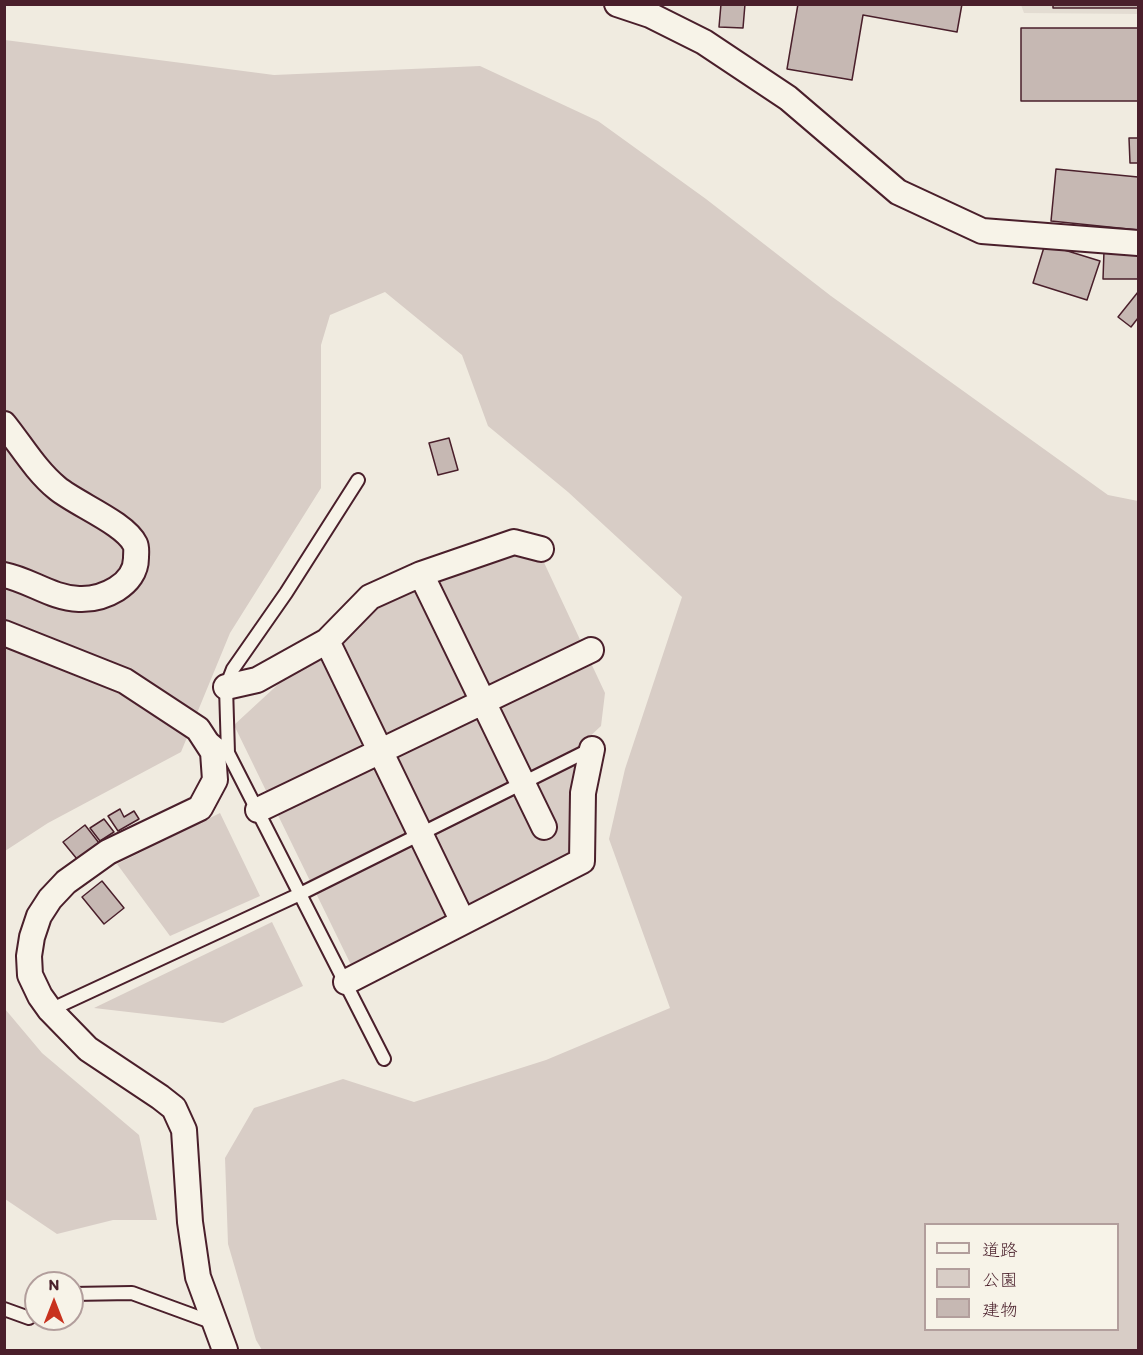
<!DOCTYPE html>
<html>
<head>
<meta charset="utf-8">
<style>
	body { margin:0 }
	#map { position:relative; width:1143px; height:1355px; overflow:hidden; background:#f0ebe0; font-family:Itim,"Klee One",sans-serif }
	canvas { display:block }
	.frame { position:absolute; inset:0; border:6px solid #4a1f2b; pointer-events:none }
	.legend { position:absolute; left:924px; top:1223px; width:195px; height:108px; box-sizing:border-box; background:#f7f3e8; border:2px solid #b29e9c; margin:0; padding:8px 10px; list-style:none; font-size:18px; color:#4a1f2b }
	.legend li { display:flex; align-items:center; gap:12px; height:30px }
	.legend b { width:30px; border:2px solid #b29e9c }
	.north { position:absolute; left:24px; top:1271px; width:60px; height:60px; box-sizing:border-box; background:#f7f3e8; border:2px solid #b29e9c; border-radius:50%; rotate:0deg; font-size:16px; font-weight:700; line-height:24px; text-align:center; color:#4a1f2b }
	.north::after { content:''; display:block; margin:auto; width:21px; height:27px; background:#c8321e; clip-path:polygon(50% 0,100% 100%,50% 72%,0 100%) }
</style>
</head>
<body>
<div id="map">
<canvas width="1143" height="1355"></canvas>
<div class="frame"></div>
<ul class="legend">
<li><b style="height:8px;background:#f7f3e8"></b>道路</li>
<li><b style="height:16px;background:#d8cdc6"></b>公園</li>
<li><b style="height:16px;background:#c6b8b3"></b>建物</li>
</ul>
<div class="north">N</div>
</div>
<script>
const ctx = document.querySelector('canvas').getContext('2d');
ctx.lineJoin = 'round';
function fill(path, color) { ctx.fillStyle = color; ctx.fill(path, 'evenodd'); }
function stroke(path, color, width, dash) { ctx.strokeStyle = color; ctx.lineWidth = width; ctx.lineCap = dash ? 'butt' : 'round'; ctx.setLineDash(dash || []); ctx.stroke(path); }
const built = new Path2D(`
	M1021,5h117v9l-114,-1z`);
const green = new Path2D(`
	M5,40l269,35 206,-9 118,55 108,78 125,97 277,199 30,6v849h-876l-6,-10 -28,-96 -3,-86 29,-50 89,-29 71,23 132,-42 124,-52 -61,-169 16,-70 57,-172 -114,-105 -80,-66 -26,-71 -77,-63 -55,23 -9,30v143l-91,145 -49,119 -133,71 -43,28zM926,1224h192v106h-192z
	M515,548l25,6 65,139 -4,33 -15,14 -14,119 -220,108 -118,-242 78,-72 60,-51z
	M220,813l40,83 -90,40 -53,-72z
	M272,922l31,64 -80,37 -129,-15z
	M5,1009l37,44 97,82 18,85h-44l-56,14 -52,-35z`);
const building = new Path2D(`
	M721,4h24l-2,24 -24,-1z
	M798,4h164l-5,28 -94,-17 -11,65 -65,-11z
	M1053,4h85v4h-85z
	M1021,28h117v73h-117z
	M1129,138h9v25h-8z
	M1056,169l82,8v53l-87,-9z
	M1045,244l55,17 -13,39 -54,-17z
	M1104,251l34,1v27h-35z
	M1138,292v26l-7,9 -13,-10z
	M449,438l9,32 -20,5 -9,-32z
	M120,809l4,8 10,-6 5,8 -21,12 -10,-15z
	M104,819l10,13 -14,9 -10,-13z
	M85,825l14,18 -22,16 -14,-17z
	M102,881l22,27 -20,16 -22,-27z`);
const lane = new Path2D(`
	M214,741l14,12 156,306
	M228,753l-2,-66 7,-18 53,-76 72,-113
	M50,1010l250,-116 291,-145
	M72,1294l60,-1 82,30
	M4,1309l25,9 7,-6`);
const street = new Path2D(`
	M617,4l33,11 54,27 84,56 110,94 84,39 156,12
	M4,424c17,21 32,47 53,64 19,16 68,35 78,56 2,4 1,9 1,14 0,27 -33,42 -57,41 -28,-1 -49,-19 -75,-24
	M421,574l123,253
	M4,633l121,48 73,48 15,23 2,28 -15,28 -92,44 -42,30 -16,17 -11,17 -7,21 -3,19 1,19 10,21 10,14 38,39 72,48 14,11 10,22 6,92 8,55 27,73
	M327,641l136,281
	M226,687l31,-7 70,-39 43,-44 51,-23 93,-32 27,7
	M258,810l333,-160
	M346,982l236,-121 1,-68 9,-44`);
fill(built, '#e3dcd2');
fill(green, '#d8cdc6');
fill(building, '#c6b8b3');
stroke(building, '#4a1f2b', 1.5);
stroke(lane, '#4a1f2b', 16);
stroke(street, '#4a1f2b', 28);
stroke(lane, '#f7f3e8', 12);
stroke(street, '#f7f3e8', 24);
</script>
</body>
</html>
